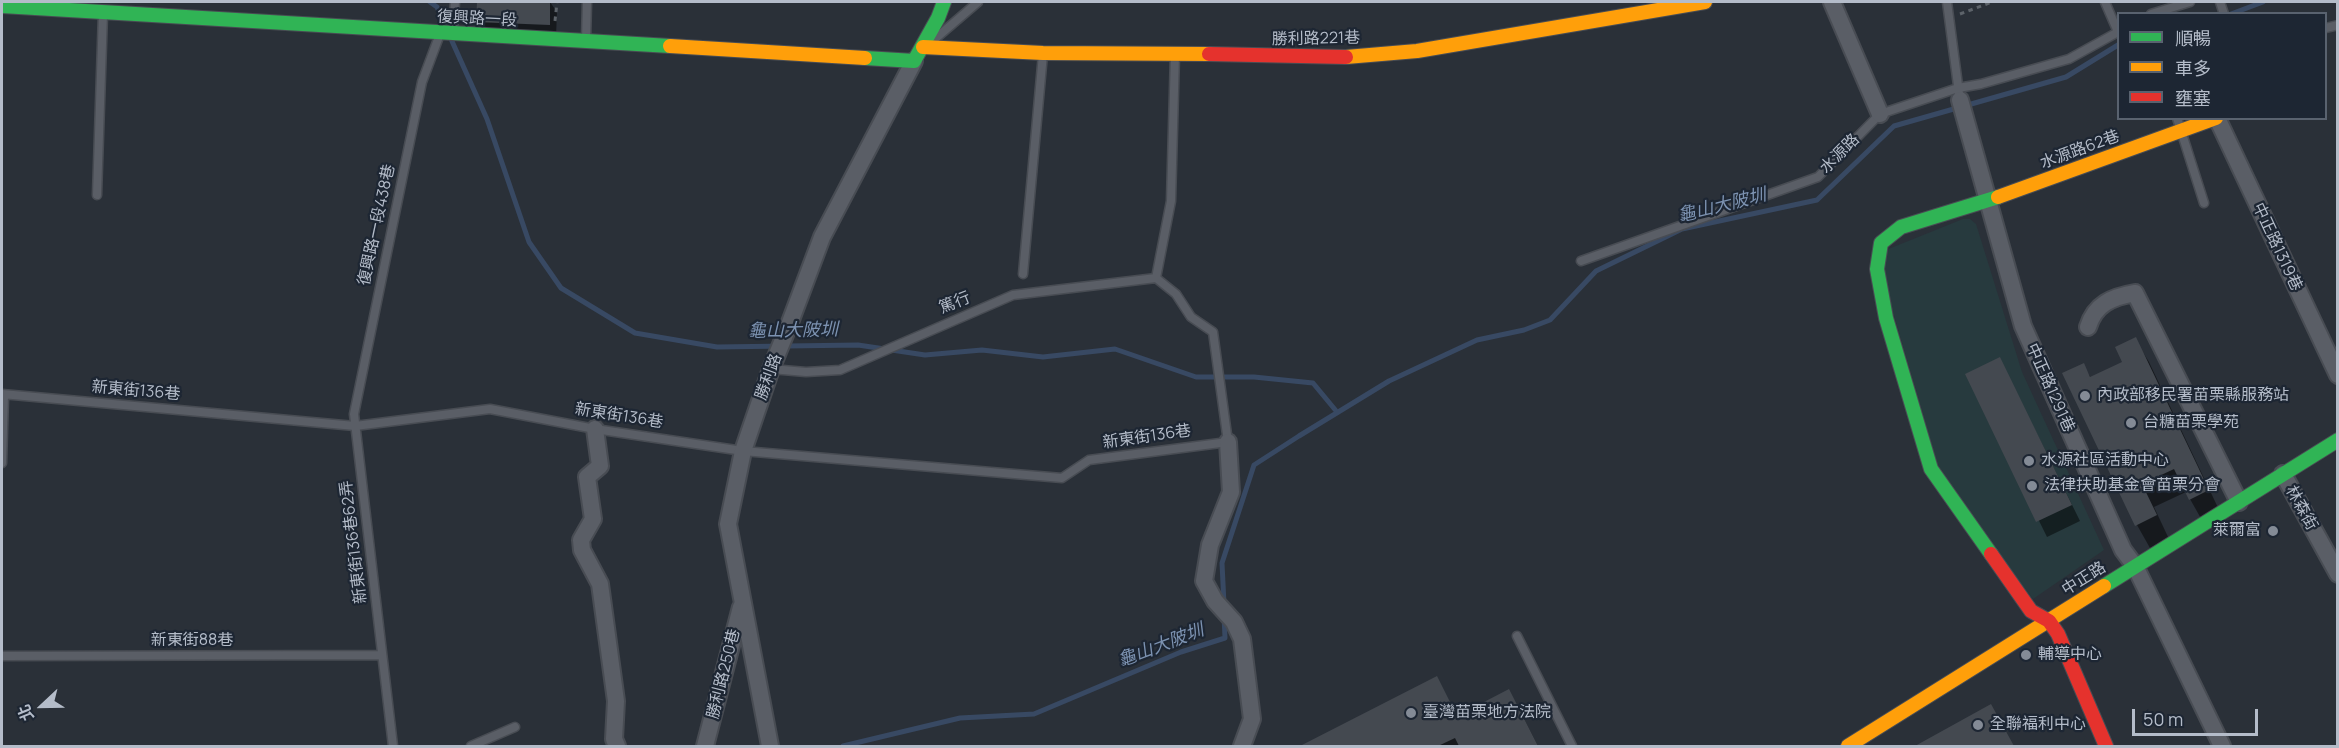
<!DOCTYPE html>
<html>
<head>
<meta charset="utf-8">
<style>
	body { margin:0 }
	#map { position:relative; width:2339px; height:748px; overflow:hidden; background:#2a3038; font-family:Manrope,"Noto Sans TC",sans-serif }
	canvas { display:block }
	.frame { position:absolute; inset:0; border:3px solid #b4bcc9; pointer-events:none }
	.legend { position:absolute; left:2117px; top:12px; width:210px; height:108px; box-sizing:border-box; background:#1d2633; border:2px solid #59626f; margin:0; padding:8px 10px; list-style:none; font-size:18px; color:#b4bcc9 }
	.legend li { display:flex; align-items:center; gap:12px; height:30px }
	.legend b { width:30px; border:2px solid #59626f }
	.north { position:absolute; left:12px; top:676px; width:60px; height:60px; -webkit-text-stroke:4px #1d2633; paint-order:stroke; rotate:248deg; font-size:16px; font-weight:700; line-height:24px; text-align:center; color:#b4bcc9 }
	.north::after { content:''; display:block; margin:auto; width:21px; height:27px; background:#b4bcc9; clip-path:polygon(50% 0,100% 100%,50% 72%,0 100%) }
	.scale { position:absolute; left:2132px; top:709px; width:126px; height:27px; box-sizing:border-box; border:3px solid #b4bcc9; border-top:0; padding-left:8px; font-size:18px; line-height:21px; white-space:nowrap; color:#b4bcc9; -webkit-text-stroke:4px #1d2633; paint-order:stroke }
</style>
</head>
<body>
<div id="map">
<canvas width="2339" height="748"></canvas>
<div class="frame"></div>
<ul class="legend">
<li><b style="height:8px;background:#30b455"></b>順暢</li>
<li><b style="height:8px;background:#ff9f0a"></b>車多</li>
<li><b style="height:8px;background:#e5322d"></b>壅塞</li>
</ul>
<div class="north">北</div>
<div class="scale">50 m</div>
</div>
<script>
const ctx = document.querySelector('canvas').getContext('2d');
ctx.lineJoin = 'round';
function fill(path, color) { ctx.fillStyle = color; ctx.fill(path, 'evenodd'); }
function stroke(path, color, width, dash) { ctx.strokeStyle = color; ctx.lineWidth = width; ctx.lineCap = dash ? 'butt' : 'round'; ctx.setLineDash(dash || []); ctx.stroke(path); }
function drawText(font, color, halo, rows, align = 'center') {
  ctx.font = font + ' Manrope,"Noto Sans TC",sans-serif'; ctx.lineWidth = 4.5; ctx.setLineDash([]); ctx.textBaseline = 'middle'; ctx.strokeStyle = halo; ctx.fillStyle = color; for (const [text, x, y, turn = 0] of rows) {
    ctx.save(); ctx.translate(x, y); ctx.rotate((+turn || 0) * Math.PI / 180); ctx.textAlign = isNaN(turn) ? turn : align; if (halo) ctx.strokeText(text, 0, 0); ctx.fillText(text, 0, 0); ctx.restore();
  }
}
const green = new Path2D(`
	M1963,219h7l6,5 46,148 82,178 -71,49 -90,-116 -65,-222 8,-11z`);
const shadow = new Path2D(`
	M478,2h72l7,10 -1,25 -71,-3 -7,-12z
	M2135,339l14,23 72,152 -18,8 -17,-30 -32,15 15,32 -19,9 -13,-23 -73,-151 19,-9 8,13 33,-16z
	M2000,359l80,162 -33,16 -80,-162z
	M1436,678l21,39 61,-10 20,39h-235z
	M1990,706l23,40h-95z`);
const stream = new Path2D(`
	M430,2l7,5 8,18
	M2231,14l32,-12
	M451,39l36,80 42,123 32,46 74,45 82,14 141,-2 67,10 57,-5 61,7 72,-8 81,28h58l59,6 24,29
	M1224,604l-2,-41 32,-98 45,-29 90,-55 88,-41 47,-10 26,-10 46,-49 86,-42 135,-29 77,-74 172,-49 52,-32
	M843,746l117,-28 74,-4 147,-62 44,-14 -1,-22`);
const building = new Path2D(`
	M477,2h73v23l-74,-3z
	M2136,337l73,153 -20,10 -15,-31 -32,15 15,31 -22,11 -73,-153 22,-10 6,14 32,-15 -7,-15z
	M2000,357l72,148 -36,17 -71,-148z
	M1437,676l20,40 52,-27 29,57h-79l-4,-8 -17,8h-138z
	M1991,704l23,42h-99z`);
const path = new Path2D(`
	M1960,14l32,-12
	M555,21l2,-19`);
const lane = new Path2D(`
	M1947,2l12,91
	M2105,2l13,30
	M2220,2l4,12
	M2151,14l39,-12
	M2326,28l12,-3
	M453,31l2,-29
	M936,38l42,-36
	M586,40l1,-38
	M2177,118l27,85
	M97,195l6,-182
	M1581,261l237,-84 62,-63 78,-26 23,-4 88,-25 49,-27
	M1023,274l20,-220
	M771,369l35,3 34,-2 173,-75 143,-17
	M2,394l353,32 135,-17 105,20 148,22 319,27 27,-18 139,-18 -15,-110 -22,-15 -15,-23 -20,-16 15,-77 4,-147
	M2,463l2,-68
	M1517,636l55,110
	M2,656l380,-1
	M393,746l-39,-332 68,-332 18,-48
	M471,746l44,-19`);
const street = new Path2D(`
	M1832,2l48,112
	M1960,100l63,226 100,224 12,16 87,180
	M2217,118l121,257
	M2088,327c7,-23 24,-30 47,-34l104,209
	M595,429l5,37 -13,11 6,42 -12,21 1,10 18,34 16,117 -2,38 3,7
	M1228,442l3,50 -21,53 -6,36 11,20 19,21 8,17 10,80 -10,27
	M2283,474l55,100
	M705,746l36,-139
	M770,746l-42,-222 15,-73 28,-82 18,-44 33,-88 92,-176`);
const fast = new Path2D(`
	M2,6l668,40
	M865,58l49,3 24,-43 6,-16
	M1991,554l-60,-85 -45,-151 -9,-49 4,-26 20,-16 97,-30
	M2104,586l234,-146`);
const slow = new Path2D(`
	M670,46l195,12
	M923,47l120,6 166,1
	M1346,57l71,-6 288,-49
	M1998,197l218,-79
	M1848,746l256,-160`);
const jam = new Path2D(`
	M1209,54l137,3
	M1991,554l40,57 18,10 9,13 48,112`);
const markers = [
	[2085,396,6,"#848b96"],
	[2131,423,6,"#848b96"],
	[2029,461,6,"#848b96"],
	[2032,486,6,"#848b96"],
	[2273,531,6,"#848b96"],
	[2026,655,6,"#848b96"],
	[1411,713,6,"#848b96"],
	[1978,725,6,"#848b96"]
];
const streetNames = [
	["復興路一段",477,19,3],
	["勝利路221巷",1316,39,-1],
	["水源路62巷",2080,150,-20],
	["水源路",1840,154,-45],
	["復興路一段438巷",377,225,-78],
	["中正路1319巷",2277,247,65],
	["篤行",955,303,-22],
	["勝利路",769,377,-70],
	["中正路1291巷",2050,388,66],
	["新東街136巷",136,391,5],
	["新東街136巷",619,416,9],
	["新東街136巷",1147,437,-8],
	["林森街",2301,508,61],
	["新東街136巷62弄",354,542,-97],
	["中正路",2084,579,-32],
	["新東街88巷",192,641],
	["勝利路250巷",724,674,-76]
];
const poiNames = [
	["內政部移民署苗栗縣服務站",2097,396],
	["台糖苗栗學苑",2143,423],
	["水源社區活動中心",2041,461],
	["法律扶助基金會苗栗分會",2044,486],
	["萊爾富",2261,531,"right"],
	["輔導中心",2038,655],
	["臺灣苗栗地方法院",1423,713],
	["全聯福利中心",1990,725]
];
const waterNames = [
	["龜山大陂圳",1722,206,-14],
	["龜山大陂圳",793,331,-1],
	["龜山大陂圳",1161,646,-21]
];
fill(green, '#273a3e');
fill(shadow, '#0007');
stroke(stream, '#384963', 5);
fill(building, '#444950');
stroke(lane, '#484c53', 11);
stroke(street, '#484c53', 20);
stroke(fast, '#484c53', 16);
stroke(slow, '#484c53', 16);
stroke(jam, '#484c53', 16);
stroke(path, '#5d636a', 3, [4.5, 4.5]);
stroke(lane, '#5a5e66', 8);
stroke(street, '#5a5e66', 16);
stroke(fast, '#30b455', 14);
stroke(slow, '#ff9f0a', 14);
stroke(jam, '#e5322d', 14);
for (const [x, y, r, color] of markers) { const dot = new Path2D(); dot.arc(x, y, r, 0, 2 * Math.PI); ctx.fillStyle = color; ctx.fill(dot); stroke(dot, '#1d2633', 2); }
drawText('16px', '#b4bcc9', '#1d2633', streetNames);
drawText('16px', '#b4bcc9', '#1d2633', poiNames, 'left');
drawText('italic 18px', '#7c92b1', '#1d2633', waterNames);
</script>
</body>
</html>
